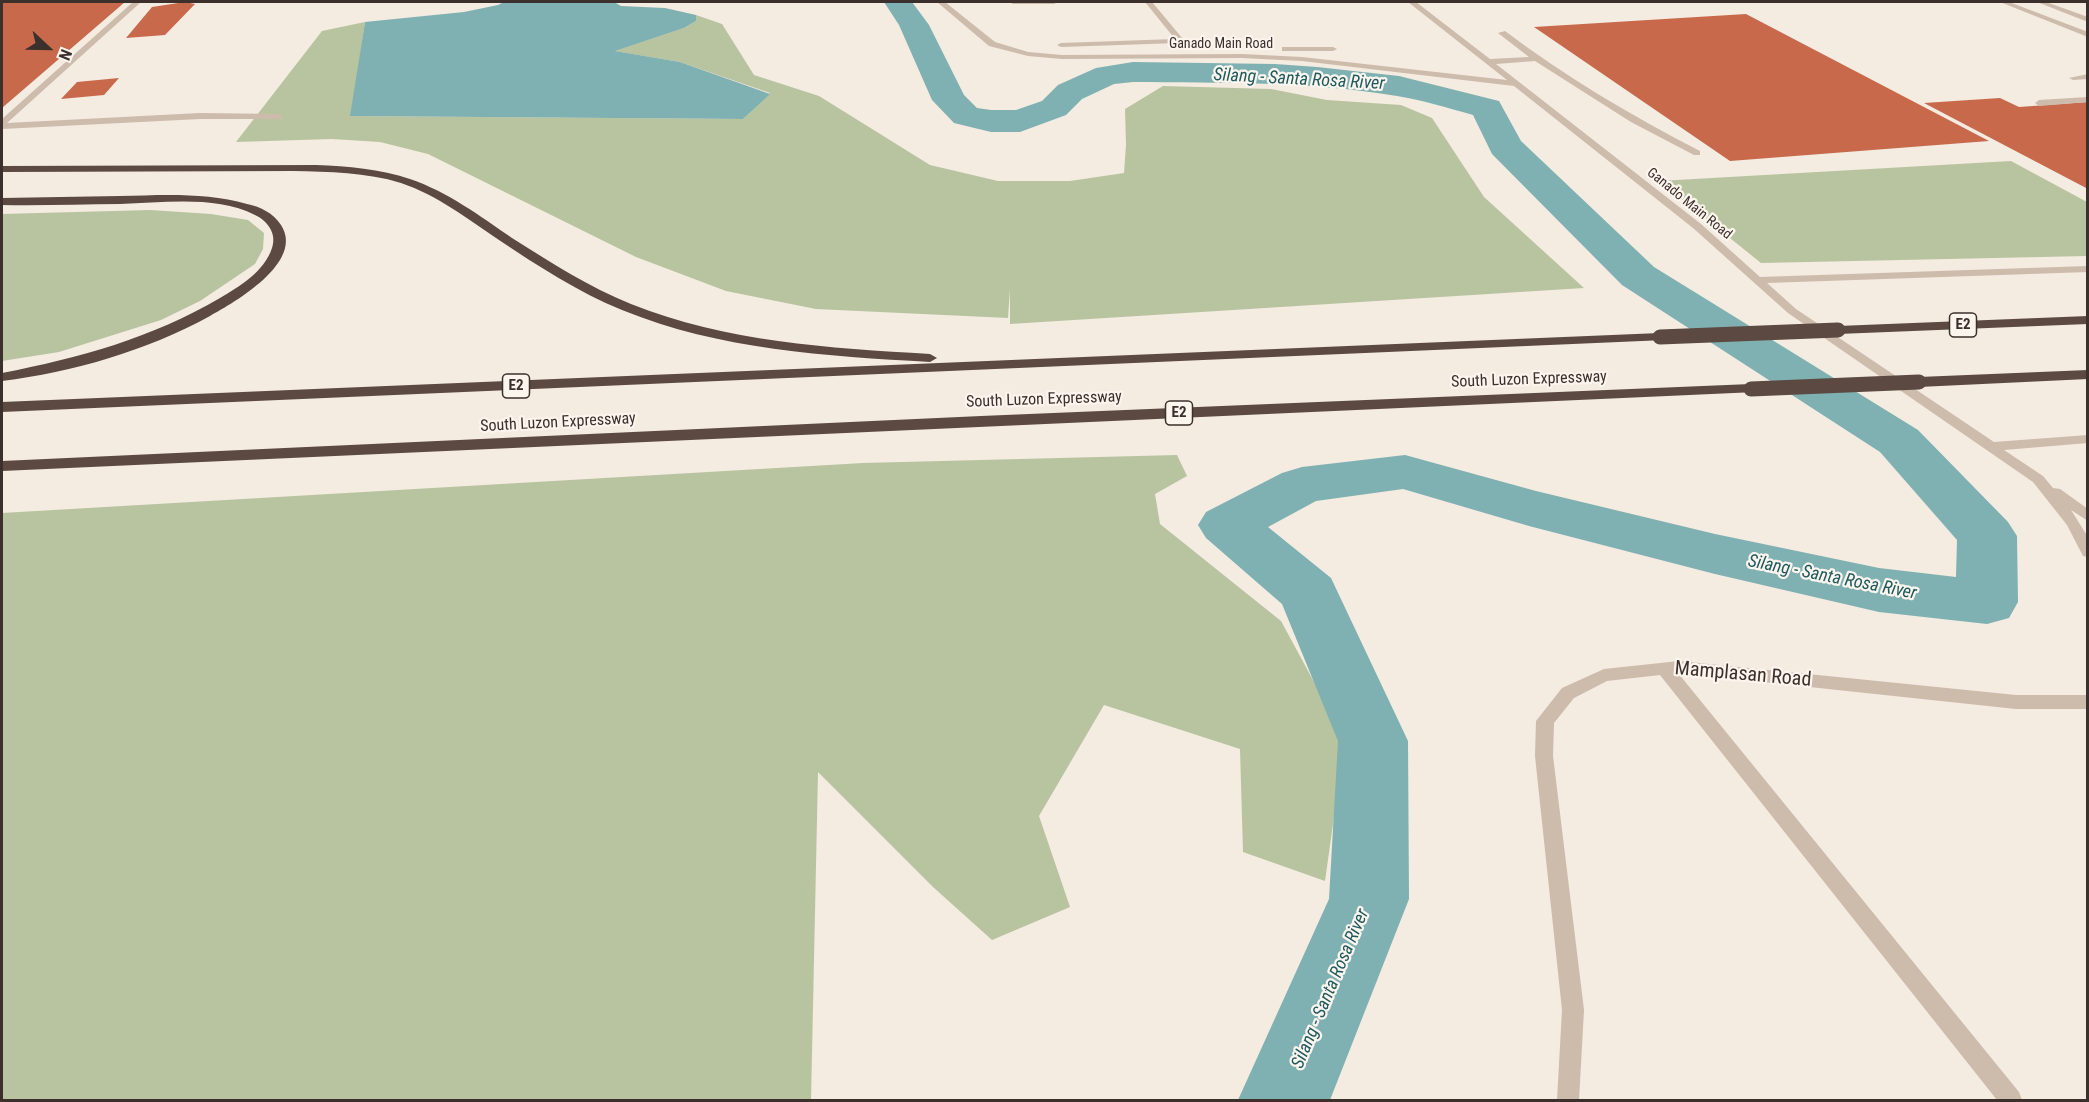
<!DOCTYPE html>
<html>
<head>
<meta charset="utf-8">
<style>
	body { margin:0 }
	#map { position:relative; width:2089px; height:1102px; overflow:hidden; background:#f4ebe1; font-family:"Roboto Condensed",sans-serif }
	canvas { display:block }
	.frame { position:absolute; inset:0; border:3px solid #3b302b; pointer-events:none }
	.north { position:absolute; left:18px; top:18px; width:60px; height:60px; -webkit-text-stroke:4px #fbf5ee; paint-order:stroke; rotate:112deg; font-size:16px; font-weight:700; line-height:24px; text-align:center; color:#3b302b }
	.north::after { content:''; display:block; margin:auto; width:21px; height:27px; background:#3b302b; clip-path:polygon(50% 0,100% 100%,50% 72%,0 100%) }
</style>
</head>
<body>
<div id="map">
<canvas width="2089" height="1102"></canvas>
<div class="frame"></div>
<div class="north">N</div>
</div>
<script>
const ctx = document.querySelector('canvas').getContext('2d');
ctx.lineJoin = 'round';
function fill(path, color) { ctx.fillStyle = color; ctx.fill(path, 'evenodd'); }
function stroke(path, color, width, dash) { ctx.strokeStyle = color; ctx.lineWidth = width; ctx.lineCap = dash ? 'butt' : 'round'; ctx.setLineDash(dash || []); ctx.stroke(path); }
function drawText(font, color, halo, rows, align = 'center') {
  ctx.font = font + ' "Roboto Condensed",sans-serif'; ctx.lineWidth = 4.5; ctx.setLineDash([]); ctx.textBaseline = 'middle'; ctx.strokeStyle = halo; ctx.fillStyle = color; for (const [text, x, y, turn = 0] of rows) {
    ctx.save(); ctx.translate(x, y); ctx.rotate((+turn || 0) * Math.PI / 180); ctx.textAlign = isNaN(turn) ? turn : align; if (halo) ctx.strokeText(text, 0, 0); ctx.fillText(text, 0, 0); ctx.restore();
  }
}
const green = new Path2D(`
	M696,15l26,9 32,51 65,21 111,69 68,16h72l54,-8 2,-28 -1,-36 38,-23 108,3 56,11 74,5 31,13 52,79 100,91 -574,36v-35l-2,29 -192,-9 -90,-18 -90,-34 -208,-103 -48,-12 -48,-3 -96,3 86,-111 43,-9 -14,94 392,3 27,-26 -90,-31 -66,-11 70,-23 12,-7z
	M2011,161l76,41v54l-326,7 -102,-82z
	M150,210l61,4 37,6 16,13 -1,16 -8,15 -55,37 -39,19 -102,32 -57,9v-147z
	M1177,455l10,21 -32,18 5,30 121,97 64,118 -20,142 -82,-29 -3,-103 -136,-44 -65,111 31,91 -78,33 -59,-53 -115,-115 -7,328h-809v-587l861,-50z`);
const water = new Path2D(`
	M504,2h110l7,4 44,2 31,7v6l-12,7 -69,23 65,11 90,32 -27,25 -393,-3 15,-94 99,-10 34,-7z`);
const river = new Path2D(`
	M884,2h28l17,23 35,70 13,13 14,2h25l26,-9 16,-16 38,-17 37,-6 142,2 42,3 82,9 100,25 22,40 133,126 264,163 90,92 9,14 1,66 -9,16 -22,6 -108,-12 -164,-38 -186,-48 -126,-37 -87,12 -48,26 63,51 77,163 1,158 -79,201h-92l91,-201 9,-158 -56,-137 -76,-66 -8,-13 8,-13 76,-39 20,-6 103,-12 131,36 179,43 164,34 77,9 1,-37 -77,-88 -258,-167 -130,-131 -19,-39c-25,-7 -50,-15 -76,-19 -87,-15 -176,-13 -264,-14l-19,2 -32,15 -16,16 -46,17h-29l-37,-9 -22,-23 -33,-75z`);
const building = new Path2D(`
	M2,2h123l-123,106z
	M185,2l10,2 -30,31 -39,3 26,-31z
	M1746,14l243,127 -259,20 -196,-134z
	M119,78l-15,17 -43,4 16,-17z
	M2000,98l19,9 69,-5v87l-164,-86z`);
const minor = new Path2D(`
	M133,2h8l-134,121 193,-10 79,1 4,3 -1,2h-82l-198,10v-10z
	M937,2h8l50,40 33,10 34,3 180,-1 60,3 205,23 -99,-78h8l74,57 39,-2 -31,-24 7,-2c61,46 127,85 195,120v4h-6l-63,-33 -96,-61 -39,3 205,160 59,53 328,-11v6l-321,11 29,26 198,133 94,-7v8l-84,7 39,26 10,12 7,1 28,20v12l-17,-11 17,27v20l-5,-1 -16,-31 -34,-43 -245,-169 -95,-85 -179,-142 -212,-25 -60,-3 -180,1 -34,-3 -39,-10z
	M1009,2h49l-4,2h-41z
	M1145,2h7l36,43v4h-6l-4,-6 -117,4 -4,-2 4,-2 114,-4z
	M2000,2h9l79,30v5z
	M2037,2h9l42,15v5z
	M1285,47h48l4,2 -4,2h-51v-4z
	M2088,74v5l-15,1 -4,-2z
	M2088,97v5l-49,4 -4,-3 4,-3z
	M1679,661l337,34h72v14h-72l-338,-36 341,419 3,8h-25l-337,-425 -53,6 -33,17 -20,25 -1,33 31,254 -5,90h-22l5,-90 -27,-254 1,-35 26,-33 42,-19z`);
const highway = new Path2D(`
	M316,165c32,1 64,4 94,14 38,13 70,37 102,59 38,24 77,49 119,66 95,38 198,44 299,50l7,4 -7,4c-104,-6 -210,-12 -308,-52 -44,-18 -84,-44 -123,-70 -31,-21 -62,-45 -98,-57 -35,-11 -72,-11 -108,-12l-291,1v-6z
	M120,196c42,-1 86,-4 127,8 14,3 26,9 34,21 24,37 -46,77 -71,91 -64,35 -137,56 -208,65v-8c77,-15 150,-35 218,-75 20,-12 44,-26 52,-50 5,-14 -4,-27 -17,-33 -39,-20 -92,-12 -135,-11 -39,0 -79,2 -118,1v-7z
	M2088,316v8l-250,10 -7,-4 7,-4z
	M1660,333l7,4 -2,3 -1663,72v-10z
	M2088,370v9l-169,8 -8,-5 8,-5z
	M1751,384l5,2 3,3 -3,3 -1754,79v-10l979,-45z`);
const highwayBridge = new Path2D(`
	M1660,337l178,-7
	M1751,389l168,-7`);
const farStreetnames = [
	["Ganado Main Road",1221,44],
	["Ganado Main Road",1689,204,39]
];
const shields = [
	[1963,325,27],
	[516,386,27],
	[1179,413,27]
];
const shieldNames = [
	["E2",1963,325],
	["E2",516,386],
	["E2",1179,413]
];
const streetNames = [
	["South Luzon Expressway",1529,380,-2],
	["South Luzon Expressway",1044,400,-2],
	["South Luzon Expressway",558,423,-3]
];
const waterNames = [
	["Silang - Santa Rosa River",1299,80,3],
	["Silang - Santa Rosa River",1832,578,11],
	["Silang - Santa Rosa River",1331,989,-67]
];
const nearStreetnames = [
	["Mamplasan Road",1743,675,5]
];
fill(green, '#b8c4a0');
fill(water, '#7fb0b2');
fill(river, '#7fb0b2');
fill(building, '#c8694b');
fill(minor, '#cdbbac');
fill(highway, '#5c4a42');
stroke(highwayBridge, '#5c4a42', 15);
drawText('14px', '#3b302b', '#fbf5ee', farStreetnames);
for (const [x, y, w] of shields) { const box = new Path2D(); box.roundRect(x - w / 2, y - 12, w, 24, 4.5); ctx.fillStyle = '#fbf5ee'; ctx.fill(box); stroke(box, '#3b302b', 1.5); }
drawText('bold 15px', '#3b302b', null, shieldNames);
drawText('16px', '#3b302b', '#fbf5ee', streetNames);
drawText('italic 18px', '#1f5a5e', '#fbf5ee', waterNames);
drawText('20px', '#3b302b', '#fbf5ee', nearStreetnames);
</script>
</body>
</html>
